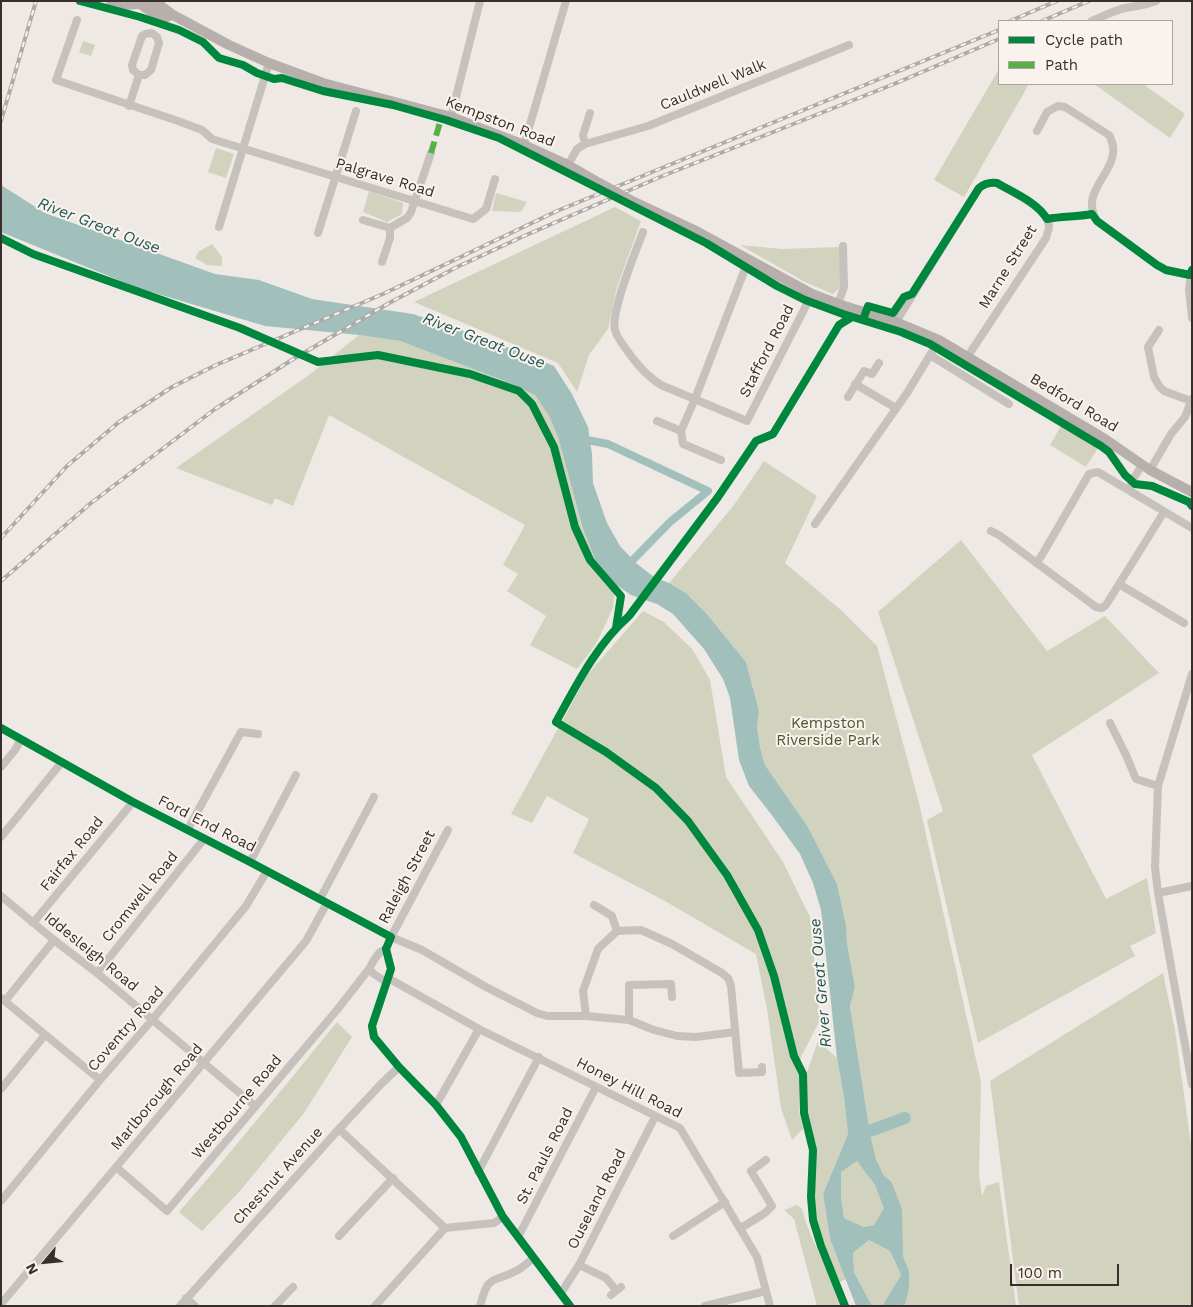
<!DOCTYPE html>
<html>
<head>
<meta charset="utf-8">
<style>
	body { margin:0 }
	#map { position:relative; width:1193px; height:1307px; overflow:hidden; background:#eee9e4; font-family:"Work Sans",sans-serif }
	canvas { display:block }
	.frame { position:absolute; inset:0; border:2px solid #392e2b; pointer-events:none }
	.legend { position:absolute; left:998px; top:20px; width:175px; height:65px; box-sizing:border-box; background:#faf2ed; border:1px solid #ada49f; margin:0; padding:6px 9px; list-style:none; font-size:15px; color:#392e2b }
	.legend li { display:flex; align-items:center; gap:10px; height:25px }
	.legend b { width:25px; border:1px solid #ada49f }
	.north { position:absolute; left:20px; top:1237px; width:50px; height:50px; -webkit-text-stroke:4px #faf2ed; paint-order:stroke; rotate:242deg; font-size:14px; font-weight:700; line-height:20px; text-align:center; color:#392e2b }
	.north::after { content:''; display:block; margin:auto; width:18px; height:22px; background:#392e2b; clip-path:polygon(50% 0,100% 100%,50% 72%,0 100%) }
	.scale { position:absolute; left:1010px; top:1264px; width:109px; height:22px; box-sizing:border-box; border:2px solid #392e2b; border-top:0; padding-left:6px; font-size:15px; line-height:18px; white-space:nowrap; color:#392e2b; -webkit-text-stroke:4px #faf2ed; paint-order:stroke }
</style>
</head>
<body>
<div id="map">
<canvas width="1193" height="1307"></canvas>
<div class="frame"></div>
<ul class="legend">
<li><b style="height:6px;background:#00873e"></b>Cycle path</li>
<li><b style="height:6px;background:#56b246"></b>Path</li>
</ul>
<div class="north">N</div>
<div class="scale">100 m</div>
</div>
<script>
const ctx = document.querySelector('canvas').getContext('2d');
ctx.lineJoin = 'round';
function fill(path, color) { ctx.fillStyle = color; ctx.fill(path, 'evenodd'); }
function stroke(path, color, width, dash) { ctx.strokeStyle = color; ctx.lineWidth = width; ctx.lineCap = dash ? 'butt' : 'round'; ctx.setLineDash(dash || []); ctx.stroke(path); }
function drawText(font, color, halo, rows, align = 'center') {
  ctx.font = font + ' "Work Sans",sans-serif'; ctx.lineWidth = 4; ctx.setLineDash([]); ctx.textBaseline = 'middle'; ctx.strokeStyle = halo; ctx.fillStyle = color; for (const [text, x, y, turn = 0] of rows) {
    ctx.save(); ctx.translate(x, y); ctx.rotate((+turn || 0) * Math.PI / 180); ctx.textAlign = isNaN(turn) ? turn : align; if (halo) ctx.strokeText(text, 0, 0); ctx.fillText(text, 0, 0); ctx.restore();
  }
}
const green = new Path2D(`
	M83,41l12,4 -4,11 -12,-4z
	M999,69v15h30l-65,113 -30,-17z
	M1094,84h49l42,30 -15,24z
	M216,148l18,6 -8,24 -18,-6z
	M369,191l34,12 -1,11 -15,8 -24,-10z
	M496,193l31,9 -6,10 -29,-1z
	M615,207l26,14 -24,66 -9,42 -19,26 -12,37 -19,-29 -144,-61z
	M212,244l10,13v9l-15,-1 -12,-7 3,-6z
	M740,245l42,4 58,-2 1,26 -1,14 -7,7 -28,-12z
	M359,335l41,6 102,39 33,15 14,21 9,21 25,92 12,30 20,25 -2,24 -17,36 -19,25 -47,-24 16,-29 -39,-25 11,-17 -15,-9 22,-40 -196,-110 -36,91 -18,-8 -3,7 -96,-37 133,-93z
	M1061,426l37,22 -12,19 -36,-22z
	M764,461l53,35 -32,67 57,48 35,35 42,157 62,279 -2,92 3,22 4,-10 13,-4 17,124h-115l5,-3 3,-15v-17l-6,-15 -12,-75 -7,-5 -8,-17 -6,-26 -20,-127 5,-19 -8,-44 -1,-18 -9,-41 -29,-57 -43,-62 -5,-18 -3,-20 2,-16 -13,-49 -40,-49 -20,-20 -17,-10 65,-78z
	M961,540l86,111 58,-35 54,57 -127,82 74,144 41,-21 9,55 -26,13 5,10 -157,87 -51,-223 16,-9 -65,-199z
	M643,611l21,11 29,28 17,30 16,97 57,85 27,55 10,103 -19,37 -2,54 4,18 -11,11 -11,-32 -14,-99 -11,-55 -93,-54 -90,-47 16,-34 -42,-23 -15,27 -21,-9 77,-140z
	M1163,973l12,57 17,121v155h-173l-29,-225z
	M337,1022l15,15 -48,76 -64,78 -38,40 -23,-19c54,-62 106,-126 158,-190z
	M818,1041l19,17 7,39 4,37 -25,60 7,45 16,40 -6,3 -17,-37 -7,-25 -3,-24 3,-46 -9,-37 -1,-38z
	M857,1160l18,25 10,23 -11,17 -10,2 -20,-9 -3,-22v-24z
	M797,1205l5,4c9,34 29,63 39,97h-24l-23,-87 -10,-9z
	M869,1240l21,11 11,24 -19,31h-10l-18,-34 -1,-19z`);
const water = new Path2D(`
	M1,185l44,28 170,61 44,6 53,19 101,15 66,22 75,30 18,28 16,33 4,27 1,29 14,40 13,23 16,17 18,14 15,6 17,10 20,20 40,49 13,49 -2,16 3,20 5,18 43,62 29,57 9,41 1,18 8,44 -5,19 20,127 6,26 8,17 7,5 11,28 1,47 6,15v17l-3,15 -5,3h-19l19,-31 -11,-24 -21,-11 -16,13 1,19 18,34h-16l-26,-67 -7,-45 25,-60 -4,-37 -7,-39 -16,-148 -8,-27 -13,-29 -29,-40 -22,-28 -10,-26 -9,-62 -7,-19 -19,-30 -31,-35 -16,-10 -26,-9 -16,-11 -20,-25 -12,-30 -25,-92 -9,-21 -14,-21 -33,-15 -102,-39 -41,-6 -94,-9 -127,-38 -137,-56zM857,1161l18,24 9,23 -10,17 -10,2 -20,-9 -3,-22v-24z`);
const canal = new Path2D(`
	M582,439l26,5 100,47 -38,31 -44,45`);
const river = new Path2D(`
	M860,1138l-1,-3 46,-17`);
const minor = new Path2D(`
	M77,20l-21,60 122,41 24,9 10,9 261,80 13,-10 9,-30
	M1092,21c11,-5 21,-10 33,-13 11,-2 21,-3 31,-7
	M152,33l5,4 2,6 -8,27 -6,5h-6l-6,-5 -1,-5 10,-29 3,-2z
	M129,106l10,-31
	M451,117l29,-116
	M1037,131l10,-19 11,-6 7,1 44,28c19,34 -33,52 -12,86l60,44 9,5 24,5
	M585,144l-2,-9 7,-22
	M524,145l42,-144
	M568,165l9,-16 8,-5 63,-18 201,-81
	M363,220l27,8
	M219,227l50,-164
	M643,232c-7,19 -33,80 -28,98 2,9 11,18 16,26 9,12 17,21 30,29l86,36 65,-127
	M318,233l38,-122
	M382,262l8,-24v-10l17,-10 4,-6 20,-59
	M1192,270l-3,19 3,29
	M838,304l6,-17 -1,-41
	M896,322l83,-134c6,-5 11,-6 18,-5 14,9 52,25 52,43 0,4 -2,8 -3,12l-78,118
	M1159,330l-11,17 6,30 5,9 5,5 27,10
	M939,340l-9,15 79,49
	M855,384l41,24
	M848,397l16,-26 8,3 7,-11
	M657,421l24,10
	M721,460l-38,-16 -2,-13 14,-32 53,-138
	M1142,465l-10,16 -2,10 62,37
	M1150,470l21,-36 14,-17 7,-18
	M815,524l92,-131 23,-38
	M991,531l8,4 97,72 6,1 4,-3 58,-93
	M1036,563l6,-8 47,-81 9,-2 32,19
	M1119,584l65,39
	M1192,674l-34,112 -3,81 3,26 34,191
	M1110,723l16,32 10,24 22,7
	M1,728l132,74 117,60 141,75 -5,12
	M1,767l14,-17 6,-11
	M188,829l53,-97 17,2
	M448,830l-57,107 31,13 64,37 51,26 10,3h39l43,4 25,10 23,6 19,1 39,-5
	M1,837l60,-74
	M250,862l46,-87
	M1158,893l34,-7
	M1,896l53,44 43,33 158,133
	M320,899l54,-102
	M594,905l18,11 5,15
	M33,923l100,-121
	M386,949l5,20 -19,57 2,11 25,30 37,38 25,32 42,80 67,89
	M369,969l5,5 12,8
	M97,973l107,-134
	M388,978l91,51 201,99 77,129 13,49
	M1,998l99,82
	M5,1001l49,-61
	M586,1016l-3,-25 15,-42 19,-18 24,-1 31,14 50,29 6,5 3,8 8,87 23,-1v-5
	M629,1020v-35l42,-1 1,13
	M1,1089l44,-54
	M436,1105l43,-76
	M339,1129l106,99
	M116,1167l51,44 170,-201 32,-41 5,-9 6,-8 6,-3
	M478,1172l61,-115
	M1,1201l99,-121 52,-60 94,-114 21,-35
	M741,1228l24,-15 7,-7 -21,-35 15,-11
	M339,1236l54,-58
	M673,1236l52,-34
	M518,1237l78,-150
	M579,1265l27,13 10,12
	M561,1293l18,-28 76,-148
	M611,1295l10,-8
	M186,1298l9,8
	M1,1304l305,-363 21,-38
	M180,1306l159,-177 42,-45 18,-17
	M275,1306l18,-19
	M375,1306l70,-78 49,-5 9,-6
	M480,1306c9,-34 12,-22 38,-36 5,-3 10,-8 16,-12
	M705,1306l61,-15`);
const major = new Path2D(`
	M111,1l12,4 29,-2 9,3 12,9 56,30 40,18 54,20 128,34 73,28 44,20 33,19
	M140,4l13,9 13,4 7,-2
	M630,200l64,30 118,64 26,10 58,18 43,18 166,99 45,31 42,22`);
const rail = new Path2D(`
	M1010,21l47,-20
	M1042,21l47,-20
	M1,121l35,-120
	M1,538l66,-72 52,-44 53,-35 44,-22 167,-71 174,-83 442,-181
	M1,581l90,-78 124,-94 80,-51 96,-56 66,-35 67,-31 136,-59 234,-93 105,-45`);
const majorBridge = new Path2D(`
	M601,184l29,16`);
const quiet = new Path2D(`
	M431,153l10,-34`);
const cycleway = new Path2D(`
	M80,1l60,16 39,13 24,12 16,16 24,7 14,8 17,6 8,-1 41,13 70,14 53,15 53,18 207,105 71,43 28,14 38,14 58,18 29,12 171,102 8,6 16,23 10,9 17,2 37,16 3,4
	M1,238l32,16 207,74 78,34 60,-7 92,19 49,17 13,13 22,43 21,80 15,33 31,36 -5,32
	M863,320l5,-14 25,7 11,-16 8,-3 67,-106c6,-5 11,-6 18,-5 17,10 40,19 50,36 16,-3 30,-2 45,-5l5,7 60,44 9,5 24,5 2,-5
	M1,728l132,74 117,60 141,75 -5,12
	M386,949l5,20 -19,57 2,11 25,30 37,38 25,32 42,80 67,89
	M845,1306l-24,-60 -8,-26 -2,-23 2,-47 -9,-37 -1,-39 -9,-18 -20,-80 -16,-46 -31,-55 -39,-54 -32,-33 -50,-36 -50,-30c21,-38 41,-78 73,-106l89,-119 38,-56 17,-7 66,-109 13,-8`);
const streetNames = [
	["Cauldwell Walk",713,85,-22],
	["Kempston Road",500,122,21],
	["Palgrave Road",385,178,17],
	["Marne Street",1008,267,-58],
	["Stafford Road",767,351,-63],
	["Bedford Road",1074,403,31],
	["Ford End Road",207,824,27],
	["Fairfax Road",72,854,-51],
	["Raleigh Street",407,877,-62],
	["Cromwell Road",140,897,-51],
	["Iddesleigh Road",91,952,39],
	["Coventry Road",126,1029,-49],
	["Honey Hill Road",629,1088,27],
	["Marlborough Road",157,1097,-50],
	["Westbourne Road",237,1107,-50],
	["St. Pauls Road",545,1156,-63],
	["Chestnut Avenue",278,1176,-48],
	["Ouseland Road",597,1199,-63]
];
const parkNames = [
	["Kempston",828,724],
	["Riverside Park",828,741]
];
const waterNames = [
	["River Great Ouse",99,226,21],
	["River Great Ouse",484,341,21],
	["River Great Ouse",821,983,-95]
];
fill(green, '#d1d3bf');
fill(water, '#a1c0bc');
stroke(canal, '#a1c0bc', 8);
stroke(river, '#a1c0bc', 12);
stroke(minor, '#c7c1bd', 8);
stroke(major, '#b6afac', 10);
stroke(rail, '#afaaa7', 4);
stroke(rail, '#faf2ed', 2, [5.5]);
stroke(majorBridge, '#b6afac', 10);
stroke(quiet, '#56b246', 6, [12, 6]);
stroke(cycleway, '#00873e', 8);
drawText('15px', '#392e2b', '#faf2ed', streetNames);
drawText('15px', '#4c562f', '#faf2ed', parkNames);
drawText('italic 16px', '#215957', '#faf2ed', waterNames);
</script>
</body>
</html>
